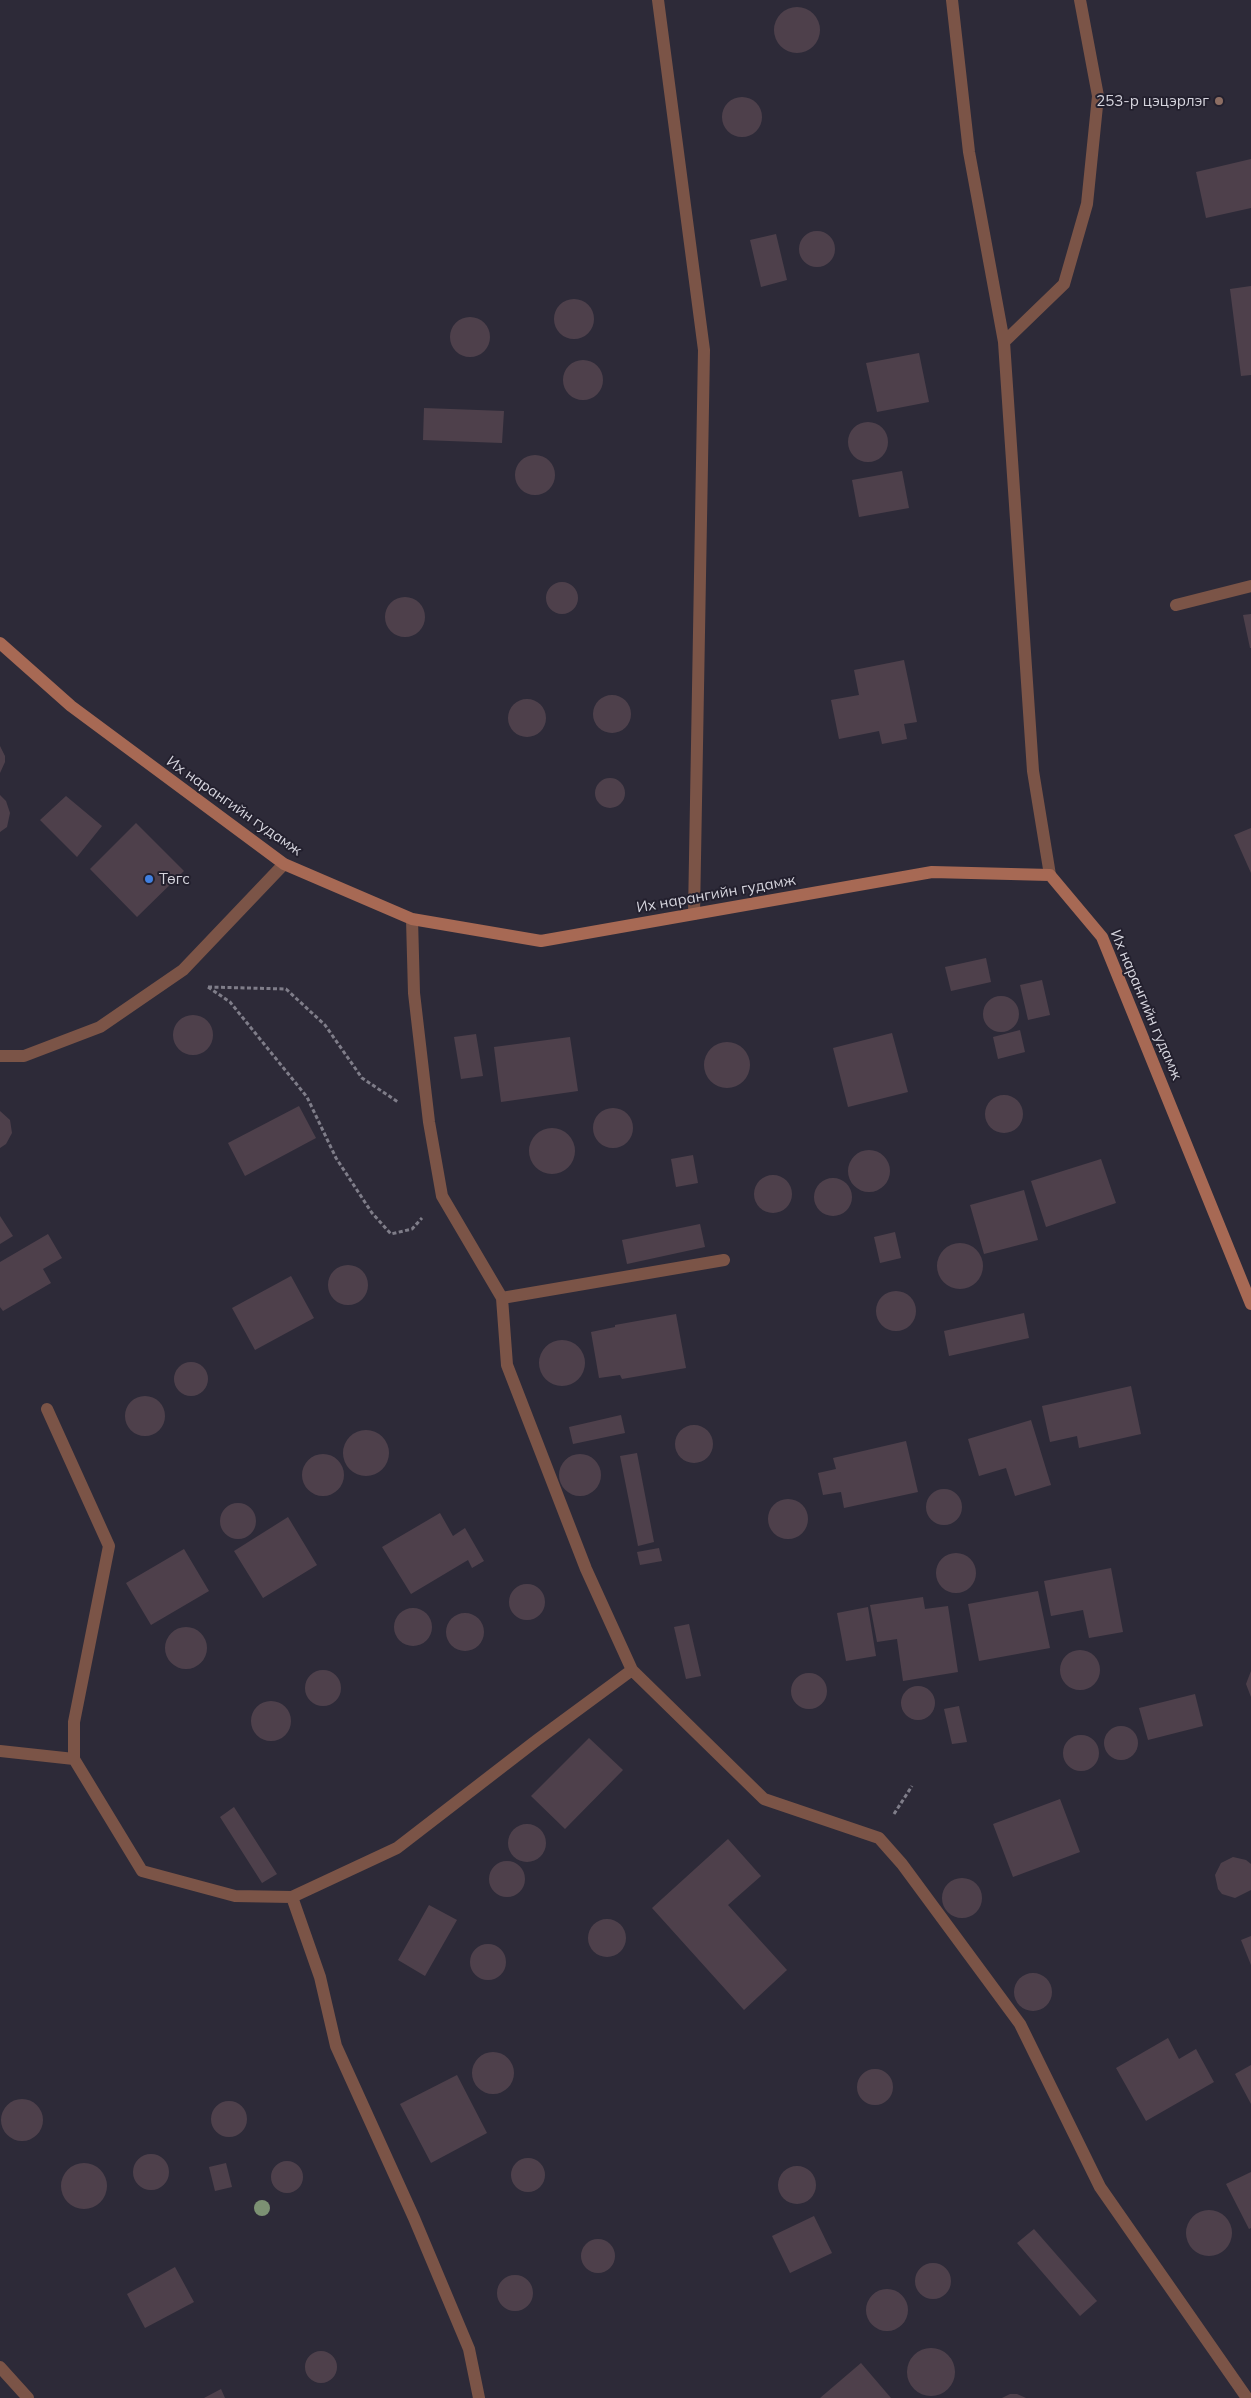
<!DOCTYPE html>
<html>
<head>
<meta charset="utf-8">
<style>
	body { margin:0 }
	canvas { display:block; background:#2d2a38 }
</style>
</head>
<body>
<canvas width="1251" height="2398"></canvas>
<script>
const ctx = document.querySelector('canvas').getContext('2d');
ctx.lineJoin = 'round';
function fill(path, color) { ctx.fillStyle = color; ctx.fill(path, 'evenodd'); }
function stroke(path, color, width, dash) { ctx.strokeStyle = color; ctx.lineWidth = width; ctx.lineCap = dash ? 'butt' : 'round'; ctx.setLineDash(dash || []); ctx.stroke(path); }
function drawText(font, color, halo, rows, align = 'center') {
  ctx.font = font + ' Mulish,sans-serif'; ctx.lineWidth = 4; ctx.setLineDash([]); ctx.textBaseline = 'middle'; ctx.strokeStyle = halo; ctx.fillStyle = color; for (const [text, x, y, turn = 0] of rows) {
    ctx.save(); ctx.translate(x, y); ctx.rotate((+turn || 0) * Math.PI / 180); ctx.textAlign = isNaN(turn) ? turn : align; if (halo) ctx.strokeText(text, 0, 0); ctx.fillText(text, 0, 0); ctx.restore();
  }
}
const building = new Path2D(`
	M774 30a23 23 0 1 1 46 0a23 23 0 1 1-46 0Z
	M722 117a20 20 0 1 1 40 0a20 20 0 1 1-40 0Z
	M1251,159v49l-45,10 -10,-46z
	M799 249a18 18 0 1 1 36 0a18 18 0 1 1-36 0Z
	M776,234l11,46 -26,7 -11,-47z
	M1251,286v89l-10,1 -11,-87z
	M554 319a20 20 0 1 1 40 0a20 20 0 1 1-40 0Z
	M450 337a20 20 0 1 1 40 0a20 20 0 1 1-40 0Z
	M919,353l10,49 -52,10 -11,-49z
	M563 380a20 20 0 1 1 40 0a20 20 0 1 1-40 0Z
	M424,408l80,3 -2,32 -79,-3z
	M848 442a20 20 0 1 1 40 0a20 20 0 1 1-40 0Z
	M515 475a20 20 0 1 1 40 0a20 20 0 1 1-40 0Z
	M902,471l7,37 -50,9 -7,-37z
	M546 598a16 16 0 1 1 32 0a16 16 0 1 1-32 0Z
	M385 617a20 20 0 1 1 40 0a20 20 0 1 1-40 0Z
	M1251,614v34h-1l-7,-33z
	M904,660l13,62 -13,2 3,15 -25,5 -3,-13 -40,8 -8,-39 28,-5 -5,-25z
	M593 714a19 19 0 1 1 38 0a19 19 0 1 1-38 0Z
	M508 718a19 19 0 1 1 38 0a19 19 0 1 1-38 0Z
	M0,746l5,10v6l-5,11z
	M595 793a15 15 0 1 1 30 0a15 15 0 1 1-30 0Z
	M0,795l6,6 4,12 -3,14 -7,5z
	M66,796l36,30 -25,31 -37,-37z
	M136,823l48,48 -47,46 -47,-48z
	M1251,828v45l-17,-38z
	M986,958l5,24 -40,9 -6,-24z
	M1042,980l8,35 -22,5 -8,-35z
	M983 1014a18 18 0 1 1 36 0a18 18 0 1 1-36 0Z
	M173 1035a20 20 0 1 1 40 0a20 20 0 1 1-40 0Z
	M1020,1030l5,22 -27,7 -5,-22z
	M892,1033l16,59 -60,15 -15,-59z
	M476,1034l7,42 -22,3 -7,-42z
	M570,1037l8,54 -77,11 -7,-55z
	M704 1065a23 23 0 1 1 46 0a23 23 0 1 1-46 0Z
	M985 1114a19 19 0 1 1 38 0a19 19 0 1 1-38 0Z
	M299,1106l17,32 -71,38 -17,-33z
	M593 1128a20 20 0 1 1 40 0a20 20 0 1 1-40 0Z
	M0,1111l10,9 2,13 -6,11 -6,4z
	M529 1151a23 23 0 1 1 46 0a23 23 0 1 1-46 0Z
	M848 1171a21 21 0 1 1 42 0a21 21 0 1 1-42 0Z
	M693,1155l5,28 -22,4 -5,-28z
	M1101,1159l15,44 -70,24 -15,-46z
	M754 1194a19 19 0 1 1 38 0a19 19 0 1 1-38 0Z
	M814 1197a19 19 0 1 1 38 0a19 19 0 1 1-38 0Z
	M1024,1190l14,50 -54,14 -14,-49z
	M0,1216l13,20 -13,8z
	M700,1224l5,23 -78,17 -5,-24z
	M895,1232l6,26 -21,5 -6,-26z
	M48,1234l14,24 -19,11 8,14 -48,28 -3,-4v-45z
	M937 1266a23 23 0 1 1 46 0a23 23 0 1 1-46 0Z
	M328 1285a20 20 0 1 1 40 0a20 20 0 1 1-40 0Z
	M291,1276l23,42 -59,32 -23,-42z
	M876 1311a20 20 0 1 1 40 0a20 20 0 1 1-40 0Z
	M1024,1313l5,25 -80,18 -5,-25z
	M676,1314l10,54 -64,11 -2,-4 -21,3 -8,-46 24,-5v-2z
	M539 1363a23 23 0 1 1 46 0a23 23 0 1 1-46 0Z
	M174 1379a17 17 0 1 1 34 0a17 17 0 1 1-34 0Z
	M1131,1386l10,48 -62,14 -2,-12 -27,6 -8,-36z
	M125 1416a20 20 0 1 1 40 0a20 20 0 1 1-40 0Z
	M621,1415l4,18 -52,11 -4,-17z
	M1031,1420l20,65 -36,11 -9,-28 -27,8 -11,-37z
	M675 1444a19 19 0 1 1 38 0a19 19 0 1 1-38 0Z
	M343 1453a23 23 0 1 1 46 0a23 23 0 1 1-46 0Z
	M906,1441l12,51 -74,16 -3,-16 -18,3 -5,-22 18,-4 -3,-11z
	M637,1453l17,89 -16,4 -18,-90z
	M559 1475a21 21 0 1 1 42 0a21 21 0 1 1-42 0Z
	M302 1475a21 21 0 1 1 42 0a21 21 0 1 1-42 0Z
	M926 1507a18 18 0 1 1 36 0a18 18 0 1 1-36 0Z
	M768 1519a20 20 0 1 1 40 0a20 20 0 1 1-40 0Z
	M220 1521a18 18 0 1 1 36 0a18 18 0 1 1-36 0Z
	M440,1513l13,23 12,-8 19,33 -12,7 -4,-8 -57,34 -29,-47z
	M288,1517l29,48 -54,33 -29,-47z
	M659,1548l3,13 -22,4 -3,-13z
	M184,1549l25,42 -58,34 -25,-42z
	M936 1573a20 20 0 1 1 40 0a20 20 0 1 1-40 0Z
	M1111,1568l12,64 -34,6 -6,-28 -32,6 -7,-35z
	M509 1602a18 18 0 1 1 36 0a18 18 0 1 1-36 0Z
	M1038,1591l12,57 -71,13 -11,-57z
	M923,1597l2,12 23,-3 10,66 -55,9 -6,-42 -20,3 -7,-37z
	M868,1607l8,49 -30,5 -9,-48z
	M394 1627a19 19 0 1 1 38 0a19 19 0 1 1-38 0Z
	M446 1632a19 19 0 1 1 38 0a19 19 0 1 1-38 0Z
	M689,1624l12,52 -15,3 -12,-52z
	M165 1648a21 21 0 1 1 42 0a21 21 0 1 1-42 0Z
	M1060 1670a20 20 0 1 1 40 0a20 20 0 1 1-40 0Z
	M305 1688a18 18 0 1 1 36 0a18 18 0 1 1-36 0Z
	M1251,1671v26l-5,-13z
	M791 1691a18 18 0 1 1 36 0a18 18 0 1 1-36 0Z
	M901 1703a17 17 0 1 1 34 0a17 17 0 1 1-34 0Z
	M1195,1694l8,32 -55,14 -9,-32z
	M251 1721a20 20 0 1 1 40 0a20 20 0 1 1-40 0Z
	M959,1706l8,36 -15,2 -8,-35z
	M1104 1743a17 17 0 1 1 34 0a17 17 0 1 1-34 0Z
	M1063 1753a18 18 0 1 1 36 0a18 18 0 1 1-36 0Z
	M589,1738l34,32 -58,59 -34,-33z
	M1060,1799l20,53 -67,25 -20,-53z
	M234,1807l43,67 -15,9 -42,-66z
	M508 1843a19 19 0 1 1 38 0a19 19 0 1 1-38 0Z
	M728,1839l33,37 -33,29 59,65 -43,40 -92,-102z
	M1233,1857l13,3 5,4v26l-16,8 -13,-4 -4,-5 -3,-14 6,-12z
	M489 1879a18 18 0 1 1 36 0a18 18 0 1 1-36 0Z
	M942 1898a20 20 0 1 1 40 0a20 20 0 1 1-40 0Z
	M429,1905l28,15 -32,56 -27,-16z
	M588 1938a19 19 0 1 1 38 0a19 19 0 1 1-38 0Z
	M1251,1936v29l-10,-25z
	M470 1962a18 18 0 1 1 36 0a18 18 0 1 1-36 0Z
	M1014 1992a19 19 0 1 1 38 0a19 19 0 1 1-38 0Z
	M1168,2038l11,21 17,-10 18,33 -68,39 -30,-53z
	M472 2073a21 21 0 1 1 42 0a21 21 0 1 1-42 0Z
	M1251,2065v39l-16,-30z
	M857 2087a18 18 0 1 1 36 0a18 18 0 1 1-36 0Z
	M457,2075l30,58 -56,30 -31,-59z
	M1 2120a21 21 0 1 1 42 0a21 21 0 1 1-42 0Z
	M211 2119a18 18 0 1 1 36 0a18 18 0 1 1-36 0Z
	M133 2172a18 18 0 1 1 36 0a18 18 0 1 1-36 0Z
	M511 2175a17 17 0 1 1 34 0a17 17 0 1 1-34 0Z
	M271 2177a16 16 0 1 1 32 0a16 16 0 1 1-32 0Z
	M226,2163l6,24 -17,4 -6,-24z
	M61 2186a23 23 0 1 1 46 0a23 23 0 1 1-46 0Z
	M778 2185a19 19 0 1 1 38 0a19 19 0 1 1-38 0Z
	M1251,2172v56l-2,1 -23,-45z
	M1186 2233a23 23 0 1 1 46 0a23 23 0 1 1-46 0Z
	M814,2216l18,37 -42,20 -18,-37z
	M1034,2229l63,72 -17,15 -63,-73z
	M581 2256a17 17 0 1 1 34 0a17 17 0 1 1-34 0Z
	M915 2281a18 18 0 1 1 36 0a18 18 0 1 1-36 0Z
	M175,2267l19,35 -49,26 -18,-34z
	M497 2293a18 18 0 1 1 36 0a18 18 0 1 1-36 0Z
	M866 2310a21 21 0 1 1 42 0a21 21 0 1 1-42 0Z
	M907 2372a24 24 0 1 1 48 0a24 24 0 1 1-48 0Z
	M305 2367a16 16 0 1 1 32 0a16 16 0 1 1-32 0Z
	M861,2363l30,35h-71z
	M221,2389l4,9h-21z
	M1010,2394h7l9,4h-24z`);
const path = new Path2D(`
	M208,987l22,15 77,95 29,61 36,55 19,21 21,-5 10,-11
	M208,987l78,2 39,36 37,53 36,24
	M894,1814l18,-28`);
const street = new Path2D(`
	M658,0l46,350 -10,564
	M952,0l17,152 35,190 29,429 17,104
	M1004,342l60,-58 23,-80 11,-108 -18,-96
	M1176,605l75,-19
	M0,1056h24l76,-29 83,-57 101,-106
	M502,1298l222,-38
	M47,1409l62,137 -35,176v37
	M632,1670l132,129 115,39 23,26 118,160 80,163 147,211
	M0,1751l74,8 68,112 93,25 57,1 105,-49 140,-108 95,-70 -46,-101 -79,-204 -5,-67 -60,-102 -13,-74 -15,-129 -2,-74
	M292,1897l28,80 16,69 78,172 55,131 10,49
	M0,2367l28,31`);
const secondary = new Path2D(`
	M0,643l71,63 213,158 128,55 129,22 391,-69 118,3 52,62 149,367`);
const trees = [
	[262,2208]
];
const markers = [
	[1219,101,5,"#8d6e63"],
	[149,879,5,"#3f7fe0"]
];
const poiNames = [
	["253-р цэцэрлэг",1209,101],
	["Төгс",159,879,"left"]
];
const streetNames = [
	["Их нарангийн гудамж",234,806,35],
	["Их нарангийн гудамж",716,894,-10],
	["Их нарангийн гудамж",1146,1005,67]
];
fill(building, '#4e404b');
stroke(path, '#7f7d89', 3, [4, 2.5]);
stroke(street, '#7b5447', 12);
stroke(secondary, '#a76954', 12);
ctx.fillStyle = '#7c9173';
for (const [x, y] of trees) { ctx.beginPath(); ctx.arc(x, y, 8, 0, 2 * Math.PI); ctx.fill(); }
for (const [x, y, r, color] of markers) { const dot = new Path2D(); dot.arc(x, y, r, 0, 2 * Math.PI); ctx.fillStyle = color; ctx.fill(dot); stroke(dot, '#23202e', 2); }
drawText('15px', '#d6d5de', '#23202e', poiNames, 'right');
drawText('15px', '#d6d5de', '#23202e', streetNames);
</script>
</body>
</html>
